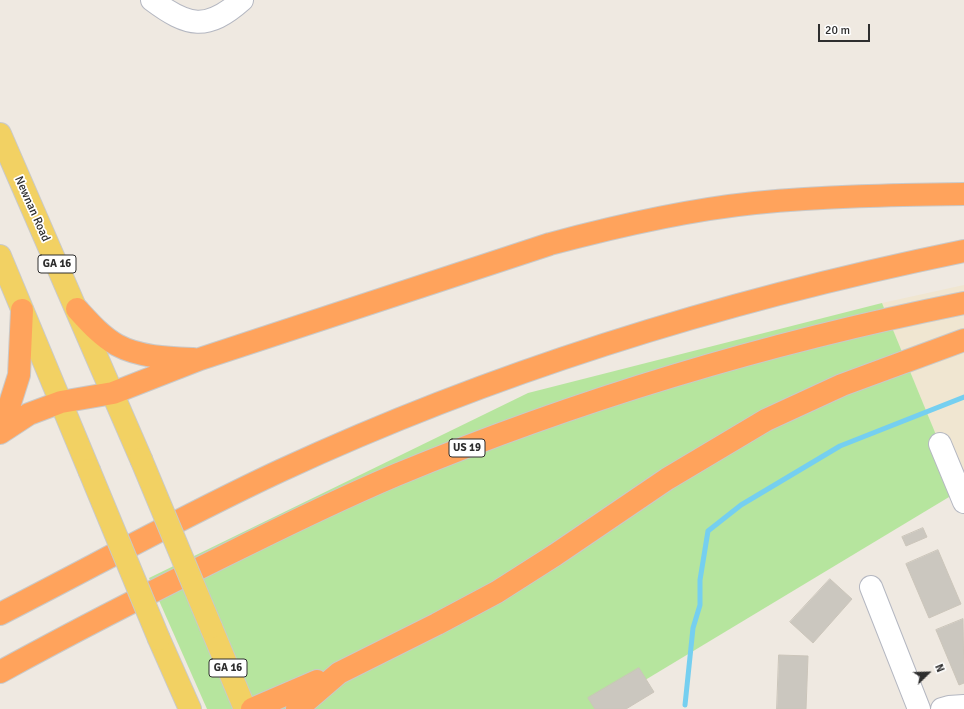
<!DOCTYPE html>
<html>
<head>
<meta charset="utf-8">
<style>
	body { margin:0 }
	#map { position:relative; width:964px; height:709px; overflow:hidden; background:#efe9e1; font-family:Signika,sans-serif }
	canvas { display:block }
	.north { position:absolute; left:908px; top:653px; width:40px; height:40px; -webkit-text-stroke:3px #fff; paint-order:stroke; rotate:67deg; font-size:11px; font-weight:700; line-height:16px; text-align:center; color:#2e2e2e }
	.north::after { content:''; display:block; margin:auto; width:14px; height:18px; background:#2e2e2e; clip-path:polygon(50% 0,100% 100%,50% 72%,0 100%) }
	.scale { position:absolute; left:818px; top:24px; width:52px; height:18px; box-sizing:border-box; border:2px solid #2e2e2e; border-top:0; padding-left:5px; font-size:12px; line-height:14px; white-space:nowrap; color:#2e2e2e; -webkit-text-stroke:3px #fff; paint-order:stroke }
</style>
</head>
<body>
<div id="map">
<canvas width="964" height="709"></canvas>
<div class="north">N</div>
<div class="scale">20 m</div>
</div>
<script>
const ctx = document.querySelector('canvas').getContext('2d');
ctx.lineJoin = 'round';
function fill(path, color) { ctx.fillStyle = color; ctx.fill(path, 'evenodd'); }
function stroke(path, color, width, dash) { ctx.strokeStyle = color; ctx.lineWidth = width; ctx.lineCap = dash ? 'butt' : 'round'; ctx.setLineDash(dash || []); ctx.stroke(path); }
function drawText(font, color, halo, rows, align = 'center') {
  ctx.font = font + ' Signika,sans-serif'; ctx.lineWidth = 3.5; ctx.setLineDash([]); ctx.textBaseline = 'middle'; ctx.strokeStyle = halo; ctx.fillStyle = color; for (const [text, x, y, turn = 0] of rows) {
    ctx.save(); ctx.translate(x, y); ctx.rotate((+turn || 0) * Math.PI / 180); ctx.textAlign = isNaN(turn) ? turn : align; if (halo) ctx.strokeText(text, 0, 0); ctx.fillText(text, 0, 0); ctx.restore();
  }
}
const education = new Path2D(`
	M964,285v219l-82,-201z`);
const green = new Path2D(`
	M882,303l77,188 -362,218h-390l-58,-131 379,-185z`);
const stream = new Path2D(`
	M685,705l8,-77 7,-23v-25l8,-49 33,-26 99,-59 124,-49`);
const building = new Path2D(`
	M923,528l4,9 -21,9 -4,-9z
	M938,550l23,54 -32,14 -23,-54z
	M830,579l22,20 -39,44 -23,-21z
	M963,619l1,64 -5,2 -23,-55z
	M779,655l29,1 -2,53h-29z
	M639,668l15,24 -28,17h-31l-7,-11z`);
const minor = new Path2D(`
	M152,0c36,27 55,31 90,0
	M940,444l24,58
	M871,587l48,122
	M942,709l7,-2 15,-1`);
const major = new Path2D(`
	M0,134l141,325
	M0,256l89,214
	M211,627l34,82
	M159,639l31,70`);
const highway = new Path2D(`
	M77,309c12,13 24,27 40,36 22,12 51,13 76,14
	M1,432l18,-57 3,-65
	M0,433l29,-19 32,-12 52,-9 87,-34 350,-115c67,-18 136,-34 205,-41 70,-7 139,-8 209,-9
	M0,614c94,-48 187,-100 282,-144 218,-101 448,-171 682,-219
	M0,672c73,-40 147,-78 222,-115 58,-29 115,-57 174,-82 183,-76 374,-133 568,-172
	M252,709l65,-28
	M297,709l42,-36 98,-49 60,-32 58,-37 112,-76 99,-59 76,-35 122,-45`);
const majorBridge = new Path2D(`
	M141,459l70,168
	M89,470l70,169`);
const shields = [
	[57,264,38],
	[467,448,36],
	[228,668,38]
];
const shieldNames = [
	["GA 16",57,264],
	["US 19",467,448],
	["GA 16",228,668]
];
const streetNames = [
	["Newnan Road",32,209,66]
];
fill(education, '#f0e6d1');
fill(green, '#b6e59e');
stroke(stream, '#75cff0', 5);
fill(building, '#cbc7bf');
stroke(building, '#cbc5ba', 1);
stroke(minor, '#b4b7c1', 24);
stroke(major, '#c9c9c9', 24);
stroke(highway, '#c9c9c9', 24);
stroke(minor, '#fff', 22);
stroke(major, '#f2d163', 22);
stroke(highway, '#ffa35c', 22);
stroke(majorBridge, '#c9c9c9', 24, []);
stroke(majorBridge, '#f2d163', 22);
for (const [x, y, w] of shields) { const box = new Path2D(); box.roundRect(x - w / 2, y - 9, w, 18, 3); ctx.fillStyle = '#fff'; ctx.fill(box); stroke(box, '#2e2e2e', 1); }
drawText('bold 11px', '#2e2e2e', null, shieldNames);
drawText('12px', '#2e2e2e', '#fff', streetNames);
</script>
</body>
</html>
